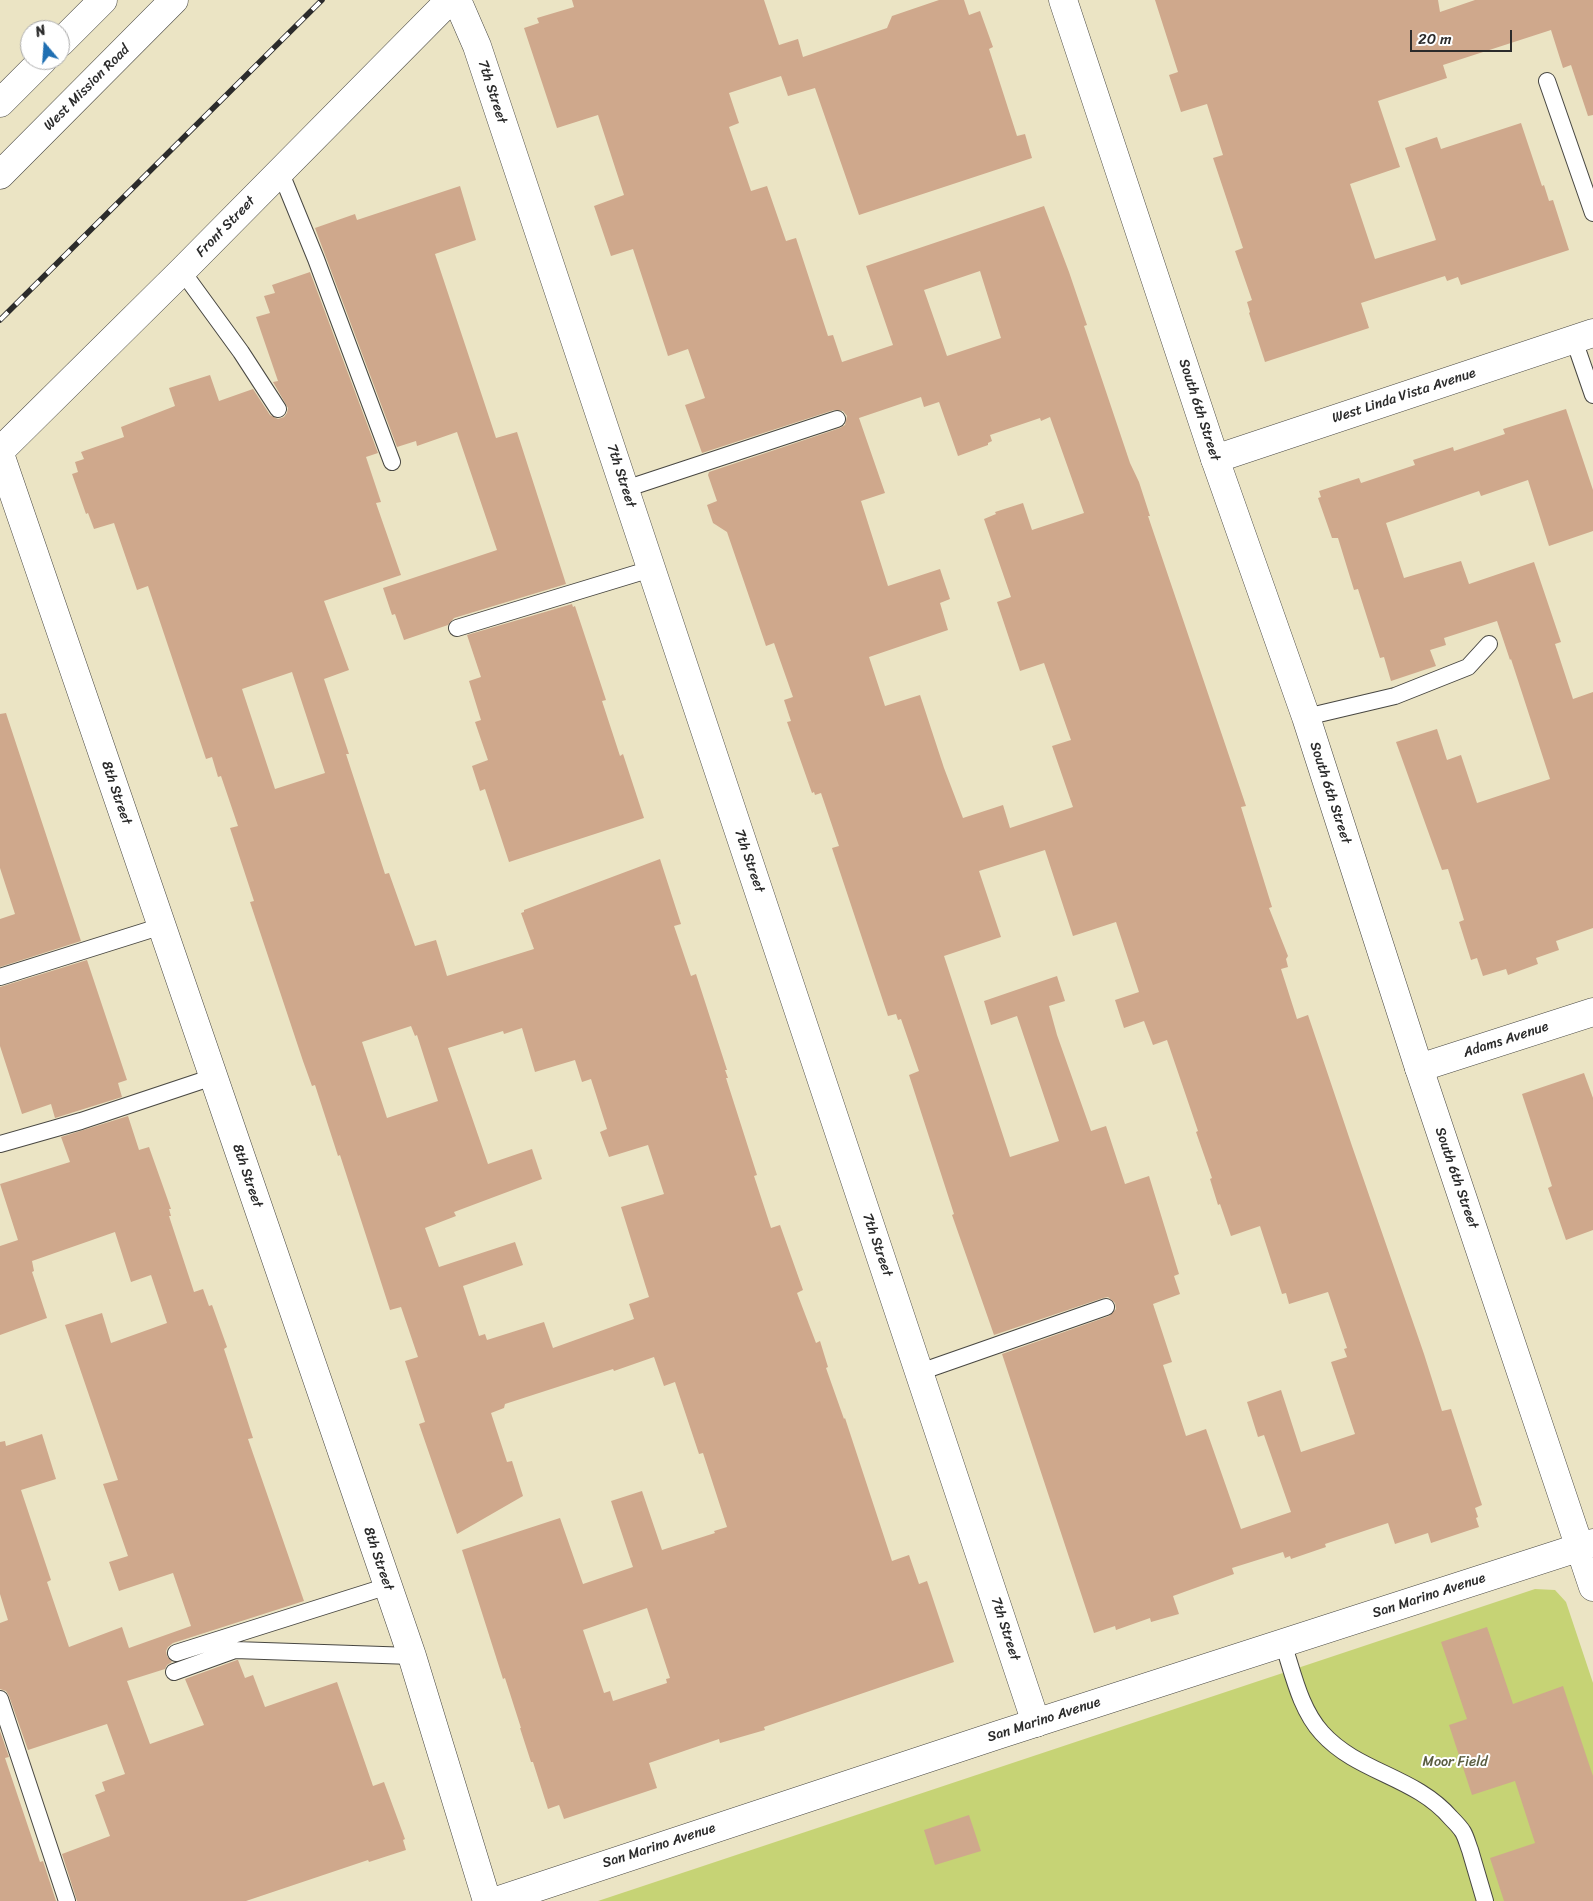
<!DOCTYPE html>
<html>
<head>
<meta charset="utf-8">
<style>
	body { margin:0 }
	#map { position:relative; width:1593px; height:1901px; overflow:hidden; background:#ebe4c4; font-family:Sriracha,sans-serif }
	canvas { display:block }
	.north { position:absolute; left:20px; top:20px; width:50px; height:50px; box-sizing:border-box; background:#fff; border:1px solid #aaa; border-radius:50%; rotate:342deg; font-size:14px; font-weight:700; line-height:20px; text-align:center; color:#2b2b2b }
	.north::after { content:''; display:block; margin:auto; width:18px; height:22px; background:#1f6fb2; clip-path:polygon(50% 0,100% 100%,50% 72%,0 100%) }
	.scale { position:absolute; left:1410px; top:30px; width:102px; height:22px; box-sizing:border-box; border:2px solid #2b2b2b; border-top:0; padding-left:6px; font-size:15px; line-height:18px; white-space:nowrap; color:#2b2b2b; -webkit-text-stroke:4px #fff; paint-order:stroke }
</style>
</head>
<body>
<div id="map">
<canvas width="1593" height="1901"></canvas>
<div class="north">N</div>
<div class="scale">20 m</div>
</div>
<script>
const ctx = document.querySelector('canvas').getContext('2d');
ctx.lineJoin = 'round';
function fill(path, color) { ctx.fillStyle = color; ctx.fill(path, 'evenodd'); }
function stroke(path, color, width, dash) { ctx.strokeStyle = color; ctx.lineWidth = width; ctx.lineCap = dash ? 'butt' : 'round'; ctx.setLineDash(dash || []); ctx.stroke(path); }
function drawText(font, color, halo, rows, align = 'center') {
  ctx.font = font + ' Sriracha,sans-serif'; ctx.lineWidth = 4; ctx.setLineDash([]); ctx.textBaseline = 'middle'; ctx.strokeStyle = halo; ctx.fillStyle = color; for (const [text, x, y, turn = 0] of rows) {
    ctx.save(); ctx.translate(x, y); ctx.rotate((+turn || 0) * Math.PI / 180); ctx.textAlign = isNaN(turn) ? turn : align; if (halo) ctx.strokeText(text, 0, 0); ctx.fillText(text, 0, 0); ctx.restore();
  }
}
const green = new Path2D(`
	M1535,1589l20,1 11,12 27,81v218h-995z`);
const building = new Path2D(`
	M572,0h192l15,45 19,-6 5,18 84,-29 5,-12 47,-16h25l5,15 11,-4 13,36 -4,2 28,87 8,-2 7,24 -173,57 -44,-127 -27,8 -7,-20 -52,17 10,30 -10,4 22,64 16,-5 19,55 10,-3 32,98 5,-1 9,27 51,-17 -27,-79 178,-60 25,66 18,53 -3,1 46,137 9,19 11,34h-2l98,290 -5,1 31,100 -3,1 19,48 -2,3 2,8 -7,2 16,50 11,-4 44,131 72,208 18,57 9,-2 31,96 -7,3 3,9 -2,1 3,9 -48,16 -3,-10 -33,11 -7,-21 -63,21 1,3 -35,12 -1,-3 -5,2 -2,-6 -51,16 2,6 -61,22 6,18 -28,8 -1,-4 -34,12 -1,-4 -21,7 -92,-279 107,-38 7,-7 -1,-6 -7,-6 -5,1 -109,37 -42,-120 2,-1 -45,-139 10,-4 -18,-52 -3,1 -2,-6 -8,2 -56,-168 7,-2 -18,-53 -6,2 -1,-3 -2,1 -25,-71 4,-1 -7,-21 9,-3 -19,-54 -8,3 -39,-114 -14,-9 -6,-18 10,-4 -9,-26 1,-3 131,-44 5,-3 2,-9 -4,-5 -9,-1 -132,43 -17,-48 20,-7 -17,-49 -20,7 -35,-107 -22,7 -17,-50 30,-11 -26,-80 -41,13 -33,-100 15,-5 -2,-5 37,-11zM980,271l21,67 -54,18 -23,-66zM921,397l3,10 15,-5 19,54 30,-11v-2l4,-2 -2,-6 50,-17 1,3 9,-4 34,96 -52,17 -9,-27 -28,9 1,2 -12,5 27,78 -14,5 23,69 24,-8 27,77 -19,6 21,61 -63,21 -7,-23 -40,13 -19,-50 -24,-73 -35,11 -16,-49 79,-27 -8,-27 10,-4 -10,-30 -52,17 -27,-85 24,-8 -26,-75zM1045,850l28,86 43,-14 23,70 -24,8 9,28 20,-7 9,24 14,-5 31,91 -2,1 16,46 -2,1 8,26 2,-1 11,32 29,-10 22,68 4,-1 3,11 39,-12 19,56 -3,1 3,8 -16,5 24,72 -54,18 -20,-62 -34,12 11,35 6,-2 27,77 -50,17 -35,-100 -20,7 -23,-71 9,-3 -19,-58 27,-10 -6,-18 5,-2 -30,-98 -24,8 -19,-58 -15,5 -34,-96 -8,-29 16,-5 -8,-25 -73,25 7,24 26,-9 42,125 -49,16 -66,-201 57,-19 -22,-66z
	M1155,0h283l2,12 35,-12h118v115l-5,1 -17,-51 -8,3 -12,-38 -108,35 4,13 -69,23 22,66 -50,17 25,75 61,-19 -31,-92 32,-11 4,12 80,-26 21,63 2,-1 5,16 4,-1 16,50 -108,35 -3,-8 -11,4 -2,-5 -84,27 8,25 -104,34 -16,-49 1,-1 -3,-10 5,-2 -17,-49 8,-3 -30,-90 10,-3 -16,-51 -26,8 -12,-37 9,-3z
	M460,186l16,54 -41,14 61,184 21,-6 49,152 -112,34 -6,7 -44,15 -9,-26 -3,1 -9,-27 114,-38 -40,-118 -40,14 -1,-5 -19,6 -82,-219 40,-14 2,6z
	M310,272l68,181 -12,4 15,45 -5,1 25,72 -77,26 25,69 -25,9 25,75h-3l39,120 4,-1 26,73 21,-6 11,36 87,-27 -13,-36 3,-1v-2l136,-51 21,65 -7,2 17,50 5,-2 31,96h-2l3,8h-2l31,97 -3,1 17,52 9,-3 23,65 -6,3 19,50 4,-2 8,26 -2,1 18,51 1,-1 47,143 17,-6 10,29 8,-3 27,81 -190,65 1,3 -45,13 -1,-4 -70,24 8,25 -93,31 -5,-14 -11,4 -15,-47h-2l-11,-34h1l-16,-50 -2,1 -41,-129 98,-32 23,66 50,-17 -22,-66 31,-10 20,59 53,-17 -1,-2 13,-4 -24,-74 -4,1 -24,-72 -11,4 -10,-29 -40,14 -1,-2 -108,35 -1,4 -13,5 16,49 5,-1 11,35 -66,38 -38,-110 6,-2 -20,-61 13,-4 -17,-50 -11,3 -50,-155 -2,1 -23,-71 -3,1 -9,-25 -53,-159 4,-1 -24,-73 8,-2 -17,-50 -3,1 -6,-20 -6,2 -58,-173 -11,4 -23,-67 -20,6 -6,-16 -2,1 -14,-40 6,-2 -3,-10 9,-3 -3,-7 43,-15 -3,-10 54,-21 -6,-18 41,-13 9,26 34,-12 17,26 8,4 6,-2 3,-4 1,-5 -15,-26 5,-1 -22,-64 14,-4 -6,-17 11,-3 -3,-8zM292,672l33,101 -50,16 -33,-100zM411,1026l4,10 2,-1 21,66 -51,17 -25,-76zM522,1028l13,44 40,-12 7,22 9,-3 16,50 -7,3 9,25 39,-12 16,49 -43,13 28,90 -20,7 5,15 -81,29 -9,-26 -57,18 -2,-6 -6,2 -16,-50 60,-21 -8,-23 -76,25 -14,-39 31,-12 -2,-4 88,-33 -10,-30 -44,15 -40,-116 55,-17 1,3zM647,1608l23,70 -4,1 1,4 -54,18 -3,-10 -6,2 -21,-63z
	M1566,409l27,81v41l-44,15 -21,-66 -47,16 -2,-5 -93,32 18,55 57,-17 8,23 65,-22 27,80 -6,2 18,55 20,-7v236l-37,13 3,9 -23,8 2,6 -30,11 -2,-6 -23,7 -6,-18 -6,2 -12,-38 5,-2 -16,-51 -6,1 -46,-128 41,-13 10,31 14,-5 16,48 73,-24 -39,-120 -1,1 -13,-39 -53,17 2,7 -16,5 6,16 -45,15 -7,-24 -4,1 -22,-69 -4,1 -16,-52h-6l-14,-40 3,-1 -2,-6 40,-13 2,5 54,-18 -2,-5 40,-13 1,4 51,-17 -2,-5z
	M572,604l1,3 2,-1 31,94 -4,1 18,55 3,-2 21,64 -135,44 -24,-73 -5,2 -8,-25 16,-6 -13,-38 6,-2 -12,-39 12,-4 -14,-42z
	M6,713l75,228 -81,26v-48l15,-5 -15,-46v-154z
	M87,960l40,120 -9,3 4,14 -67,21 -4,-14 -29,10 -22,-68v-59z
	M1584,1073l9,25v132l-27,10 -18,-52 4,-2 -30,-92z
	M128,1116l11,34 10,-3 22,62h-2l2,7h-2l25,76 9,-3 6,17 3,-1 15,42 -3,2 29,89 -5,1 56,162 -131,42 -5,4 -2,4 1,5 5,6 -5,3 -2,4 -38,12 23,63 54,-19 -19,-46 52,-19h1l7,18 8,-3 12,32 72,-25 36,104 11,-4 21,57 -2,1 3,10 -37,12 -1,-2 -122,41h-169l-15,-47 48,-18 -15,-41 10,-4 -3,-9 23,-8 -18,-50 -79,26 -19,-54 -3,-5 -6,-2v-66l8,-3 -8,-26v-152l5,-1 1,5 36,-12 14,45 -35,11 30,90 -4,2 22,65 53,-20 7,21 62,-22 -18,-53 -54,18 -10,-29 19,-6 -25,-72 15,-4 -53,-155 37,-12 9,30 56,-20 -16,-48 -20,7 -16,-50 -83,29 2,10 -2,1 15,46 -47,17v-89l18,-6 -18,-56 70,-22 -9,-25z
	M1487,1627l26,77 50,-18 30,90v125h-89l-14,-43 45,-15 -20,-62 -43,14 -23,-70 18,-6 -26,-77z
	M0,1731l9,26 -4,1 35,104 3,-1 13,40h-56z
	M969,1815l12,36 -46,14 -11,-35z`);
const service = new Path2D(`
	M1547,81l46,132
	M280,171l36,88 76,203
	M182,271l59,81 37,57
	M1574,340l19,55
	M625,489l212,-70
	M457,628l194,-59
	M1306,717l89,-21 73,-29 21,-23
	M0,977l162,-51
	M0,1144l81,-23 132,-44
	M920,1372l186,-65
	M1283,1643c10,30 17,66 39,90 36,40 93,43 129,85 4,4 9,9 12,14 3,5 5,13 7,18 5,17 10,34 15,51
	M176,1653l212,-67
	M174,1672l61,-22 177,6
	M0,1699l67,202`);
const minor = new Path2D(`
	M457,0l20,46 559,1677
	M0,451l182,-180 268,-271
	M0,454l412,1202 75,245
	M1215,459l378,-126
	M1419,1068l174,-56`);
const tertiary = new Path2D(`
	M1063,0l152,459 91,258 113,351 174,519
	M496,1901l502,-166 595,-192`);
const secondary = new Path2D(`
	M60,43l43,-43
	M0,103l43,-43
	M0,175l174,-175`);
const rail = new Path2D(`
	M0,320l322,-320`);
const streetNames = [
	["West Mission Road",87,88,-45],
	["7th Street",492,92,72],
	["Front Street",226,227,-46],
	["West Linda Vista Avenue",1404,396,-18],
	["South 6th Street",1199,410,72],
	["7th Street",621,476,72],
	["8th Street",116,793,71],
	["South 6th Street",1330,793,72],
	["7th Street",749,861,71],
	["Adams Avenue",1506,1040,-18],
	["8th Street",247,1176,71],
	["South 6th Street",1456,1178,71],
	["7th Street",877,1245,71],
	["8th Street",378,1559,71],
	["San Marino Avenue",1429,1596,-18],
	["7th Street",1005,1629,72],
	["San Marino Avenue",1044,1720,-18],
	["San Marino Avenue",659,1846,-18]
];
const parkNames = [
	["Moor Field",1455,1762]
];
fill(green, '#c6d375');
fill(building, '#cfa88c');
stroke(service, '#484742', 18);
stroke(minor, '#484742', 29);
stroke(tertiary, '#484742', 29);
stroke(secondary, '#484742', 29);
stroke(service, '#fff', 16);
stroke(minor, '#fff', 28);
stroke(tertiary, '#fff', 28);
stroke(secondary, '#fff', 28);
stroke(rail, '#2b2b2b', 5.5);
stroke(rail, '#fff', 4, [11]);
drawText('14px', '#2b2b2b', '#fff', streetNames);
drawText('14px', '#5a5d41', '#fff', parkNames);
</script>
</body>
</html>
